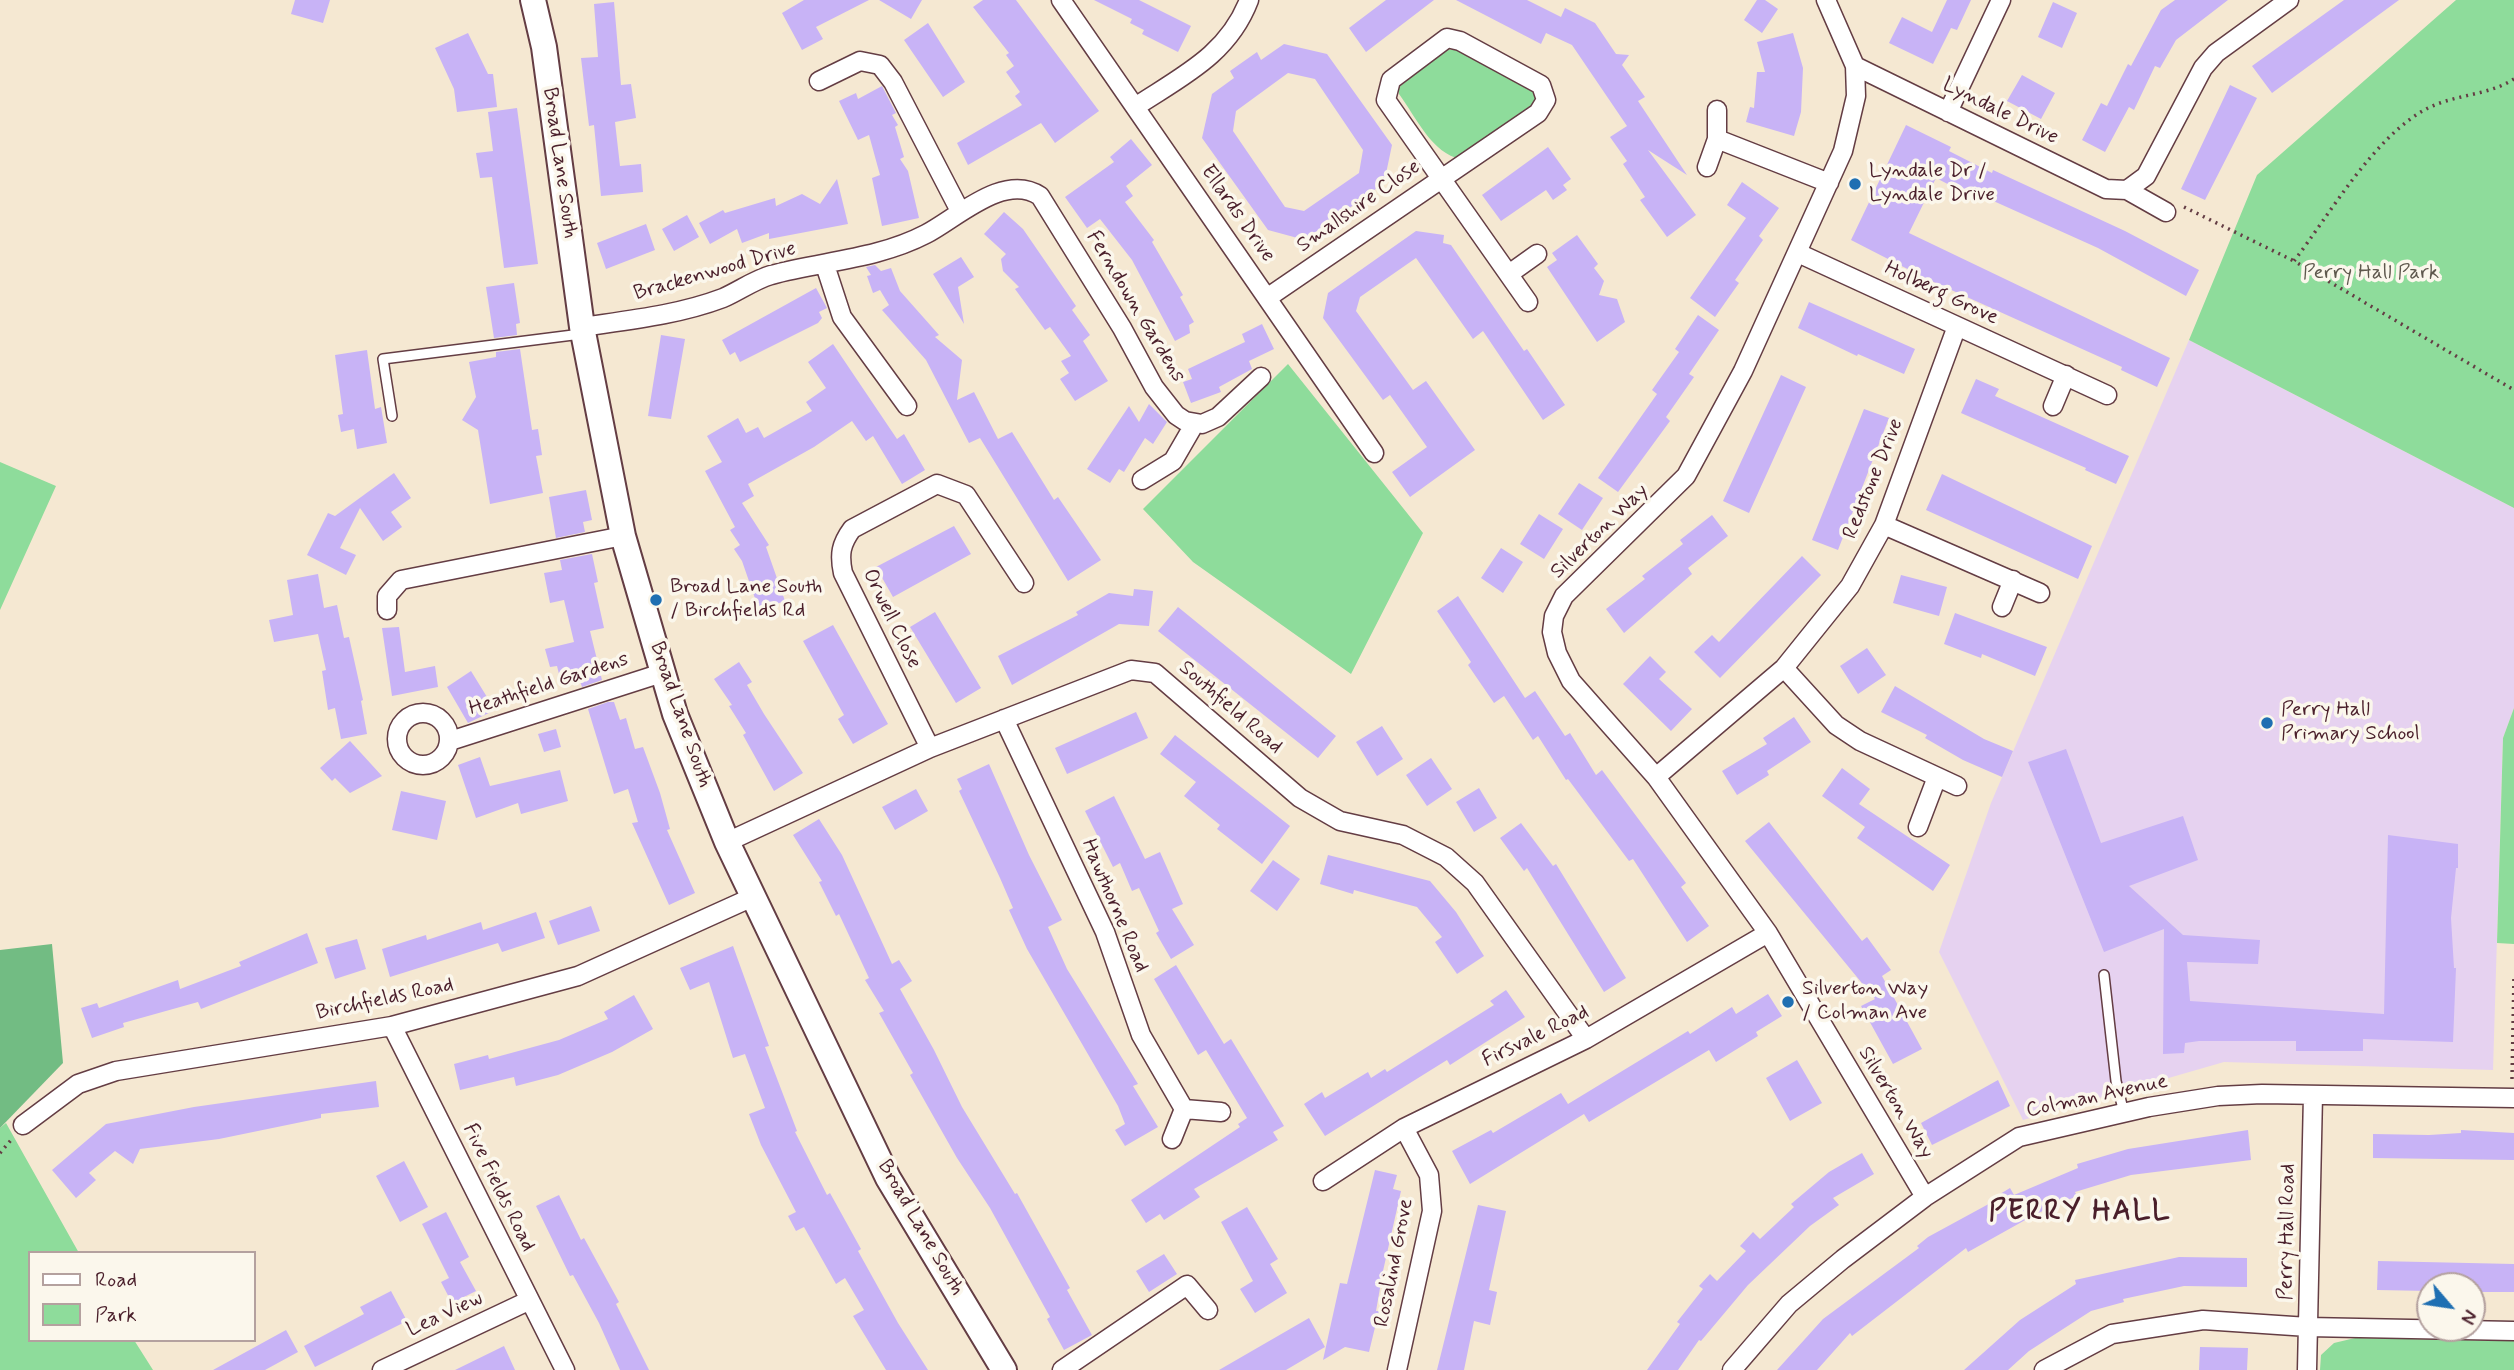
<!DOCTYPE html>
<html>
<head>
<meta charset="utf-8">
<style>
	body { margin:0 }
	#map { position:relative; width:2514px; height:1370px; overflow:hidden; background:#f5e8d2; font-family:Mynerve,sans-serif }
	canvas { display:block }
	.legend { position:absolute; left:28px; top:1251px; width:228px; height:91px; box-sizing:border-box; background:#fbf7ec; border:2px solid #b4a19f; margin:0; padding:9px 12px; list-style:none; font-size:21px; color:#4a1f2b }
	.legend li { display:flex; align-items:center; gap:14px; height:35px }
	.legend b { width:35px; border:2px solid #b4a19f }
	.north { position:absolute; left:2416px; top:1272px; width:70px; height:70px; box-sizing:border-box; background:#fbf7ec; border:2px solid #b4a19f; border-radius:50%; rotate:119deg; font-size:19px; font-weight:700; line-height:28px; text-align:center; color:#4a1f2b }
	.north::after { content:''; display:block; margin:auto; width:24px; height:32px; background:#1f6fb2; clip-path:polygon(50% 0,100% 100%,50% 72%,0 100%) }
</style>
</head>
<body>
<div id="map">
<canvas width="2514" height="1370"></canvas>
<ul class="legend">
<li><b style="height:9px;background:#fff"></b>Road</li>
<li><b style="height:19px;background:#8edc9b"></b>Park</li>
</ul>
<div class="north">N</div>
</div>
<script>
const ctx = document.querySelector('canvas').getContext('2d');
ctx.lineJoin = 'round';
function fill(path, color) { ctx.fillStyle = color; ctx.fill(path, 'evenodd'); }
function stroke(path, color, width, dash) { ctx.strokeStyle = color; ctx.lineWidth = width; ctx.lineCap = dash ? 'butt' : 'round'; ctx.setLineDash(dash || []); ctx.stroke(path); }
function drawText(font, color, halo, rows, align = 'center') {
  ctx.font = font + ' Mynerve,sans-serif'; ctx.lineWidth = 7; ctx.setLineDash([]); ctx.textBaseline = 'middle'; ctx.strokeStyle = halo; ctx.fillStyle = color; for (const [text, x, y, turn = 0] of rows) {
    ctx.save(); ctx.translate(x, y); ctx.rotate((+turn || 0) * Math.PI / 180); ctx.textAlign = isNaN(turn) ? turn : align; if (halo) ctx.strokeText(text, 0, 0); ctx.fillText(text, 0, 0); ctx.restore();
  }
}
const built = new Path2D(`
	M2189,340l325,168v200l-11,30 -10,332 -269,-8 -201,58 -84,-168 52,-149z`);
const green = new Path2D(`
	M2456,0h58v508l-325,-168 68,-165z
	M1445,49l17,2 72,38 4,6 -4,13 -73,51c-29,-5 -45,-42 -62,-65l-1,-6z
	M1288,364l135,169 -72,141 -158,-112 -50,-53z
	M0,462l56,24 -56,124z
	M2514,708v236l-17,-1 6,-205z
	M6,1123l73,130h-49v87h104l19,30h-153v-242z
	M2355,1338l159,3v29h-194l1,-15 13,-12z`);
const forest = new Path2D(`
	M52,944l11,119 -63,65v-178z`);
const building = new Path2D(`
	M295,0h35l-7,23 -32,-9z
	M804,0h65l-53,27 7,12 -21,11 -20,-37z
	M879,0h43l-11,19z
	M983,0h33l83,111 -44,32 -14,-20 -73,42 -11,-22 65,-38 -7,-9 5,-4 -14,-20 8,-6 -8,-11 3,-2 -36,-46z
	M1094,0h45l52,26 -13,26 -36,-18 2,-4 -14,-7 2,-4z
	M1386,0h48l-68,52 -17,-24z
	M1456,0h71l34,17 4,-9 30,15 21,31 13,1 -7,10 23,32 -7,4 49,74 -39,-25 48,65 -29,22 -27,-37 5,-3 -22,-33 4,-3 -17,-24 17,-11 -55,-81 -26,-12 -5,11z
	M1757,0h8l13,9 -16,24 -18,-13z
	M1947,0h24l-14,30 -6,-2 -18,36 -44,-21 13,-26 30,15z
	M2175,0h53l-52,40 -16,28 -5,-2 -21,44 -5,-3 -24,45 -23,-12 19,-37 6,3 21,-42 3,2 30,-56z
	M2344,0h55l-127,93 -20,-27z
	M614,2l7,83 10,-1 5,34 -21,4 5,44 21,-2 2,28 -42,4 -7,-71 -5,1 -8,-68 17,-1 -4,-53z
	M2053,2l24,11 -15,35 -24,-11z
	M928,23l37,59 -22,15 -39,-57z
	M468,33l20,41h5l4,33 -40,5 -3,-23 -19,-41z
	M1793,33l10,35 -2,44 -7,24 -48,-14 4,-15 4,1 3,-36h8l-8,-30z
	M1284,44l43,10 65,91 -8,38 -79,57 -37,-10 -66,-92 10,-44 22,-16 -4,-7 27,-19 4,8zM1288,73l27,6 48,71 -4,23 -55,38 -19,-4 -52,-76 3,-20z
	M2022,75l33,18 -14,26 -34,-18z
	M2230,85l27,13 -52,102 -24,-11z
	M882,86l14,27 -4,2 6,10 -3,2 9,30 -4,2 8,12 11,47 -37,8 -10,-48 8,-3 -11,-40 -11,5 -19,-39 17,-8 2,6z
	M517,108l21,156 -34,4 -12,-91 -12,1 -4,-25 17,-2 -5,-39z
	M1906,125l45,22 -2,4 43,22 1,-3 132,61 74,39 -13,26 -88,-48 -129,-58 -2,4 -31,-16 -27,55 261,125 -13,29 -36,-17 1,-3 -195,-88 -76,-39z
	M1131,139l21,26 -26,21 7,10 -8,6 29,38 -2,2 31,53 -3,2 14,25 -5,3 1,8 -15,8 -43,-81 -32,-41 -13,9 -22,-31 49,-35 -4,-5z
	M1548,147l23,32 -8,6 4,5 -14,10 -7,-10 -45,31 -19,-26z
	M837,179l11,45 -79,15v-6l-27,10 -5,-14 -27,15 -11,-21 24,-13 2,3 50,-15 1,8 26,-12 18,10z
	M1742,182l37,26 -20,28 4,4 -28,40 4,3 -24,34 -25,-19 56,-80 -19,-13z
	M1004,212l19,17 53,77 -4,4 18,25 -7,6 25,40 -33,20 -15,-22 9,-6 -8,-12 10,-5 -21,-29 -5,3 -30,-41 4,-2 -16,-16 -2,-12 5,-5 -22,-20z
	M687,215l12,22 -25,14 -12,-22z
	M646,224l9,26 -49,19 -9,-26z
	M1416,231l28,4 -1,8 8,2 73,106 3,-2 38,56 -22,15 -60,-89 -10,8 -57,-81 -56,39 -4,14 57,79 13,-9 49,69 -65,47 -18,-25 35,-25 -37,-52 -7,5 -60,-82 5,-25z
	M1577,235l21,29 -4,4 10,13 -5,14 18,4 8,23 -28,20 -50,-75 10,-7 -5,-7z
	M961,257l13,20 -16,10 6,37 -31,-50z
	M875,265l6,6 10,-3 9,23 39,44 -4,2 27,23 -5,40 17,-8 24,47 14,-7 42,68 4,-3 43,63 -33,21 -88,-143 -11,5 -43,-83 -44,-50 7,-5 -9,-15 -7,3 -6,-17 4,-1 -5,-8z
	M514,283l6,40 -4,1 1,11 -23,3 -8,-51z
	M816,288l11,20 -8,4 3,6 -4,5 -78,39 -5,-10 -5,3 -8,-15z
	M1809,302l106,47 -11,25 -46,-20 -1,2 -59,-28z
	M1698,315l21,15 -30,44 5,3 -28,40 4,4 -52,71 -20,-14 59,-84 -5,-4 27,-38 -4,-3z
	M1262,324l12,25 -25,12 3,8 -33,18 2,5 -30,11 -8,-21 9,-3 -4,-10 57,-27 -3,-8z
	M661,335l24,4 -14,80 -23,-3z
	M833,344l64,95 7,-5 21,36 -23,14 -29,-48 -7,5 -14,-20 -38,26 -66,37 6,12 -12,7 27,42 -3,2 19,54 -26,9 -17,-49 -8,-12 6,-4 -10,-15 5,-3 -30,-56 17,-9 -15,-26 31,-18 8,15 12,-6 6,11 48,-27 -6,-9 20,-14 -18,-26z
	M520,349l12,81 6,-1 4,26 -6,1 7,37 -53,11 -12,-74 -16,-10 14,-23 -7,-35 27,-5v-5z
	M367,350l8,59 6,-2 6,36 -30,6 -3,-20 -13,3 -3,-17 5,-1 -8,-59z
	M1781,375l25,12 -57,126 -26,-12z
	M1976,379l23,10 -4,7 134,60 -13,28 -31,-14 1,-2 -125,-55z
	M1149,404l18,18 -14,22 -8,-6 -21,34 -5,-3 -9,14 -23,-14 42,-63 10,16z
	M1864,409l25,9 -51,132 -26,-10z
	M394,473l17,25 -20,14 11,15 -19,14 -23,-33 -20,40 16,7 -10,20 -39,-20 21,-42 7,3z
	M1942,474l150,72 -14,33 -152,-69z
	M1579,483l24,15 -21,32 -24,-16z
	M586,490l6,30 -9,2 2,10 -29,6 -7,-41z
	M1539,514l24,15 -19,30 -24,-15z
	M1712,515l16,21 -40,32 4,6 -68,59 -18,-24 39,-30 -3,-3 41,-32 -3,-4z
	M954,526l17,28 -78,43 -17,-30z
	M1501,548l22,14 -20,31 -22,-15z
	M592,554l6,28 -4,1 10,45 -14,3 12,49 -20,7 -2,-6 -18,5 -5,-20 -7,1 -5,-18 29,-7 -10,-42 -14,3 -6,-30 18,-3 -2,-10z
	M1802,556l19,19 -101,103 -26,-26 18,-17 7,7z
	M318,574l6,34 13,-3 7,33 5,-1 14,63 -2,1 6,33 -26,5 -6,-31 -7,2 -6,-39 4,-1 -8,-36 -44,8 -5,-22 24,-5 -6,-35z
	M1901,575l46,12 -8,29 -46,-13z
	M1134,589l19,2 -4,35 -30,-2 -107,61 -14,-29 80,-41 -2,-3 33,-19 24,3z
	M1458,596l67,102 10,-7 30,45 5,-3 26,42 6,-5 84,113 -5,4 28,39 -22,16 -54,-83 -4,2 -61,-82 -2,1 -28,-44 -5,4 -29,-44 -10,7 -26,-38 3,-3 -34,-51z
	M1178,607l158,129 -18,22 -160,-127z
	M935,612l46,76 -25,15 -46,-76z
	M1955,613l92,34 -12,29 -53,-22 -1,4 -37,-14z
	M833,625l55,99 -35,20 -15,-25 6,-4 -41,-74z
	M399,627l6,45 30,-6 3,21 -46,9 -10,-68z
	M1867,648l19,27 -28,19 -18,-28z
	M1650,656l16,16 -7,7 33,30 -21,22 -48,-47z
	M739,662l13,20 -5,3 17,29 39,59 -29,18 -31,-56 3,-2 -17,-27 3,-1 -18,-26z
	M471,671l24,39 -27,13 -21,-36z
	M1895,686l89,53 29,12 -11,26 -39,-17 -38,-22 2,-3 -46,-23z
	M608,702h6l6,18 6,-2 9,31 8,-2 17,46 10,36 -3,1 28,63 -26,12 -37,-82 6,-1 -10,-33 -14,5 -26,-85z
	M1136,712l12,26 -81,36 -12,-26z
	M1794,717l17,25 -44,29 2,4 -32,20 -15,-24 45,-27 -4,-6z
	M1382,726l21,33 -26,17 -21,-34z
	M556,729l5,18 -17,5 -6,-18z
	M1175,735l115,91 -28,38 -45,-35 3,-4 -36,-29 12,-14 -36,-28z
	M350,741l32,35 -32,17 -15,-15 -3,3 -12,-13z
	M2066,749l35,94 82,-27 15,44 -69,26 54,49 77,5 -2,24 -71,-2 3,39 194,13 4,-179 70,9v24h-2l-5,50 3,50h2l-3,74 -90,-3v12h-67v-10h-97l-14,2 -1,10 -21,1 1,-125 -60,23 -76,-190z
	M480,757l10,29 70,-16 8,31 -47,13 -3,-11 -42,15 -18,-53z
	M1431,758l21,31 -25,17 -21,-31z
	M989,764l40,91 33,65 -14,7 19,42 71,115 -5,2 25,41 -33,19 -10,-16 10,-6 -7,-18 -91,-157 -18,-39 4,-2 -13,-30 -41,-87 3,-2 -5,-10z
	M1842,768l28,21 -11,15 91,61 -17,26 -76,-53 8,-11 -43,-31z
	M1479,788l18,30 -23,14 -18,-30z
	M916,789l12,22 -33,19 -13,-23z
	M401,791l45,10 -9,39 -45,-10z
	M1114,796l31,63 15,-7 23,52 -11,5 22,36 -23,14 -15,-26 3,-2 -20,-43 -7,3 -12,-28 -7,4 -28,-56z
	M819,819l23,36 50,109 7,-4 13,21 -12,8 34,61 28,57 53,87 2,-1 53,95 -3,2 25,45 -28,15 -17,-31 3,-2 -60,-109 -33,-50 -47,-83 3,-2 -34,-60 5,-2 -19,-31 4,-2 -30,-64 -3,2 -17,-34 3,-1 -29,-46z
	M1769,822l93,119 5,-4 24,33 -9,6 40,73 -29,15 -32,-58 14,-7 -130,-158z
	M1521,823l32,43 3,-2 70,114 -22,14 -77,-124 -3,3 -24,-33z
	M1328,855l102,26 26,31 28,44 -27,18 -22,-32 7,-5 -25,-30 -63,-17 -1,4 -33,-10z
	M1273,860l27,19 -23,32 -27,-20z
	M591,906l9,25 -42,14 -9,-24z
	M536,912l9,26 -43,14 -4,-9 -108,34 -8,-28 44,-14 1,5 54,-18 2,8z
	M307,933l11,30 -117,46 -3,-7 -75,21 1,4 -32,11 -11,-30 16,-5 2,5 79,-28 2,9 61,-23 -2,-4z
	M357,939l9,30 -31,10 -10,-31z
	M733,946l36,100 -4,1 32,84 -2,1 32,63 3,-2 31,56 -3,2 40,72 30,47h-42l-33,-54 11,-6 -19,-32 -9,6 -32,-57 -8,4 -8,-15 8,-4 -35,-67 -12,-31 16,-6 -20,-54 -12,4 -24,-76 -19,8 -10,-22z
	M1176,965l48,79 7,-5 53,87 -11,6 5,8 -84,49 6,8 -36,23 -4,-6 -14,9 -15,-23 109,-73 -2,-3 9,-6 -41,-68 -8,5 -44,-76z
	M1506,990l19,27 -75,48 -3,-5 -122,76 -21,-32 18,-12 3,6 43,-26 3,6 14,-9 2,3 107,-67 -4,-4z
	M1768,994l14,22 -26,16 2,4 -42,26 -7,-12 -120,72 -5,-8 -114,70 -18,-33 39,-21 2,3 68,-40 7,11 120,-73 2,3 42,-27 4,7z
	M634,995l19,34 -41,23 -54,23 -42,11 -2,-9 -54,13 -6,-26 34,-9 1,4 70,-19 49,-21 -4,-7z
	M1797,1060l25,43 -32,18 -24,-43z
	M1998,1080l12,26 -78,39 -11,-22z
	M376,1081l3,26 -58,7v4l-102,21 -79,10 -7,15 -18,-13 -26,22 7,7 -20,18 -24,-28 54,-46 88,-17z
	M2248,1130l3,30 -120,15 -56,17 2,4 -41,18 -68,38 -2,-4 -114,88 -2,-3 -33,37h-40l46,-51 96,-71 -2,-2 11,-9 68,-37 -1,-3 15,-9 4,7 64,-27 -1,-4 51,-15z
	M2461,1130l53,3v27l-141,-2v-24l56,1 32,-2z
	M1862,1153l12,21 -41,24 6,7 -29,21 -62,59 -47,56 -2,-1 -21,30h-31l33,-46 -3,-2 26,-33 -4,-3 11,-12 7,7 29,-30 -6,-5 13,-14 7,7 34,-32 -3,-3 38,-32z
	M404,1161l24,46 -28,15 -24,-46z
	M1375,1170l22,5 -4,14 8,2 -18,80 -7,40h3l-10,41 -24,-5 -22,13 17,-77 7,1z
	M559,1195l22,45 3,-2 35,64 -3,2 33,66h-29l-21,-47 -26,-48 -3,1 -34,-70z
	M1478,1205l28,6 -17,79 8,2 -7,33 -16,-4 -10,49h-27z
	M1247,1207l31,52 -8,5 17,29 -32,20 -15,-24 13,-8 -32,-59z
	M446,1212l23,45 -9,5 16,29 -24,12 -11,-21 8,-4 -27,-54z
	M1164,1254l13,20 -28,18 -13,-21z
	M2179,1257l68,1v29l-63,-1 -61,13 1,3 -33,9 -62,40 -21,19h-44l56,-50 56,-36 -1,-4z
	M2378,1261l136,3v28h-42v-6h-42v5l-53,-1z
	M391,1291l16,30 -92,46 -11,-21 60,-32 -4,-7z
	M1309,1318l16,29 -39,23h-67z
	M286,1330l12,22 -33,18h-52z
	M504,1346l11,24h-60z
	M2200,1347l48,1 -1,22h-48z`);
const path = new Path2D(`
	M2514,79c-27,17 -58,15 -86,29 -53,27 -98,106 -134,153l220,129
	M2184,207l110,54
	M2512,1079l2,-104
	M0,1153l11,-13`);
const lane = new Path2D(`
	M392,416l-9,-57 198,-25
	M2104,975l12,106 8,32`);
const street = new Path2D(`
	M1061,0l313,453
	M1826,0l29,66 1,30 -13,55 -100,220 -57,105 -122,120 -10,20 -2,16 5,21 14,28 85,96 112,156 157,264
	M1855,66l251,123 21,1 19,-14 57,-108 13,-15 73,-53
	M819,81l41,-20 20,4 13,17 67,129
	M1135,107c47,-31 93,-52 114,-107
	M1948,112l53,-112
	M1717,139l112,44
	M1707,167l10,-28v-29
	M2127,190l39,22
	M1798,253l309,142
	M825,265l17,52 65,89
	M1509,274l28,-20
	M1267,298l271,-185 8,-13 -5,-15 -81,-44 -13,-3 -56,42 -5,20 142,202
	M582,327c47,-7 96,-12 141,-29 16,-7 31,-18 48,-23 52,-14 107,-16 155,-41 31,-16 78,-62 114,-38l82,132 32,59 22,28 9,6 17,3 16,-7 43,-40
	M2053,406l13,-31
	M1142,480l31,-19 22,-38
	M1884,525l156,68
	M2002,607l11,-27
	M387,610v-14l14,-16 222,-44
	M1784,668l52,57 24,16 97,45
	M397 739a26 26 0 1 1 52 0a26 26 0 1 1-52 0Z
	M1004,719l101,213 36,103 43,74
	M450,741l212,-68
	M930,748l-87,-175c-4,-19 -2,-29 9,-44l85,-45 29,11 58,88
	M1656,777l128,-109 66,-82 34,-61 73,-199
	M1918,827l19,-50
	M727,842l203,-94 201,-78 24,3 145,125 40,23 63,14 43,22 29,26 111,156
	M392,1026l173,344
	M23,1125l55,-41 38,-13 276,-45 186,-50 177,-80
	M1172,1139l12,-30 37,3
	M1323,1181l81,-53 182,-89 182,-106
	M382,1370l146,-69
	M1062,1370l125,-85 21,25
	M1397,1370l35,-159 -3,-36 -25,-47
	M1732,1370l57,-66 54,-45 82,-62 94,-60 130,-30 69,-11 44,-2 252,4
	M2044,1370l68,-36 91,-14 105,7 206,4
	M2307,1370l6,-275`);
const secondary = new Path2D(`
	M533,0l11,47 38,280 41,209 52,178 52,128 161,336 116,192`);
const markers = [
	[1855,184,7,"#1f6fb2"],
	[656,600,7,"#1f6fb2"],
	[2267,723,7,"#1f6fb2"],
	[1788,1002,7,"#1f6fb2"]
];
const streetNames = [
	["Lyndale Drive",2000,112,26],
	["Broad Lane South",559,163,82],
	["Smallshire Close",1359,207,-35],
	["Ellards Drive",1237,214,55],
	["Brackenwood Drive",715,272,-16],
	["Holberg Grove",1941,294,25],
	["Ferndown Gardens",1135,307,59],
	["Redstone Drive",1874,479,-68],
	["Silverton Way",1600,532,-44],
	["Orwell Close",891,619,64],
	["Heathfield Gardens",549,685,-18],
	["Southfield Road",1230,708,41],
	["Broad Lane South",680,715,71],
	["Hawthorne Road",1114,906,67],
	["Birchfields Road",385,1000,-12],
	["Firsvale Road",1536,1037,-26],
	["Colman Avenue",2097,1097,-12],
	["Silverton Way",1895,1103,59],
	["Five Fields Road",498,1188,64],
	["Broad Lane South",920,1228,60],
	["Perry Hall Road",2288,1232,-89],
	["Rosalind Grove",1395,1263,-79],
	["Lea View",445,1315,-25]
];
const poiNames = [
	["Lyndale Dr /",1869,172],
	["Lyndale Drive",1869,196],
	["Broad Lane South",670,588],
	["/ Birchfields Rd",670,612],
	["Perry Hall",2281,711],
	["Primary School",2281,735],
	["Silverton Way",1802,990],
	["/ Colman Ave",1802,1014]
];
const parkNames = [
	["Perry Hall Park",2371,274]
];
const districtNames = [
	["PERRY HALL",2080,1213]
];
fill(built, '#e6d2f0');
fill(green, '#8edc9b');
fill(forest, '#72bc83');
fill(building, '#c8b3f6');
stroke(lane, '#643d44', 12);
stroke(street, '#643d44', 21);
stroke(secondary, '#643d44', 28);
stroke(path, '#643d44', 3.5, [2, 5]);
stroke(lane, '#fff', 9);
stroke(street, '#fff', 18);
stroke(secondary, '#fff', 24);
for (const [x, y, r, color] of markers) { const dot = new Path2D(); dot.arc(x, y, r, 0, 2 * Math.PI); ctx.fillStyle = color; ctx.fill(dot); stroke(dot, '#fbf7ec', 2.5); }
drawText('21px', '#4a1f2b', '#fbf7ec', streetNames);
drawText('21px', '#4a1f2b', '#fbf7ec', poiNames, 'left');
drawText('21px', '#5e584d', '#fbf7ec', parkNames);
ctx.letterSpacing = '2px';
drawText('bold 28px', '#4a1f2b', '#fbf7ec', districtNames);
ctx.letterSpacing = '0px';
</script>
</body>
</html>
